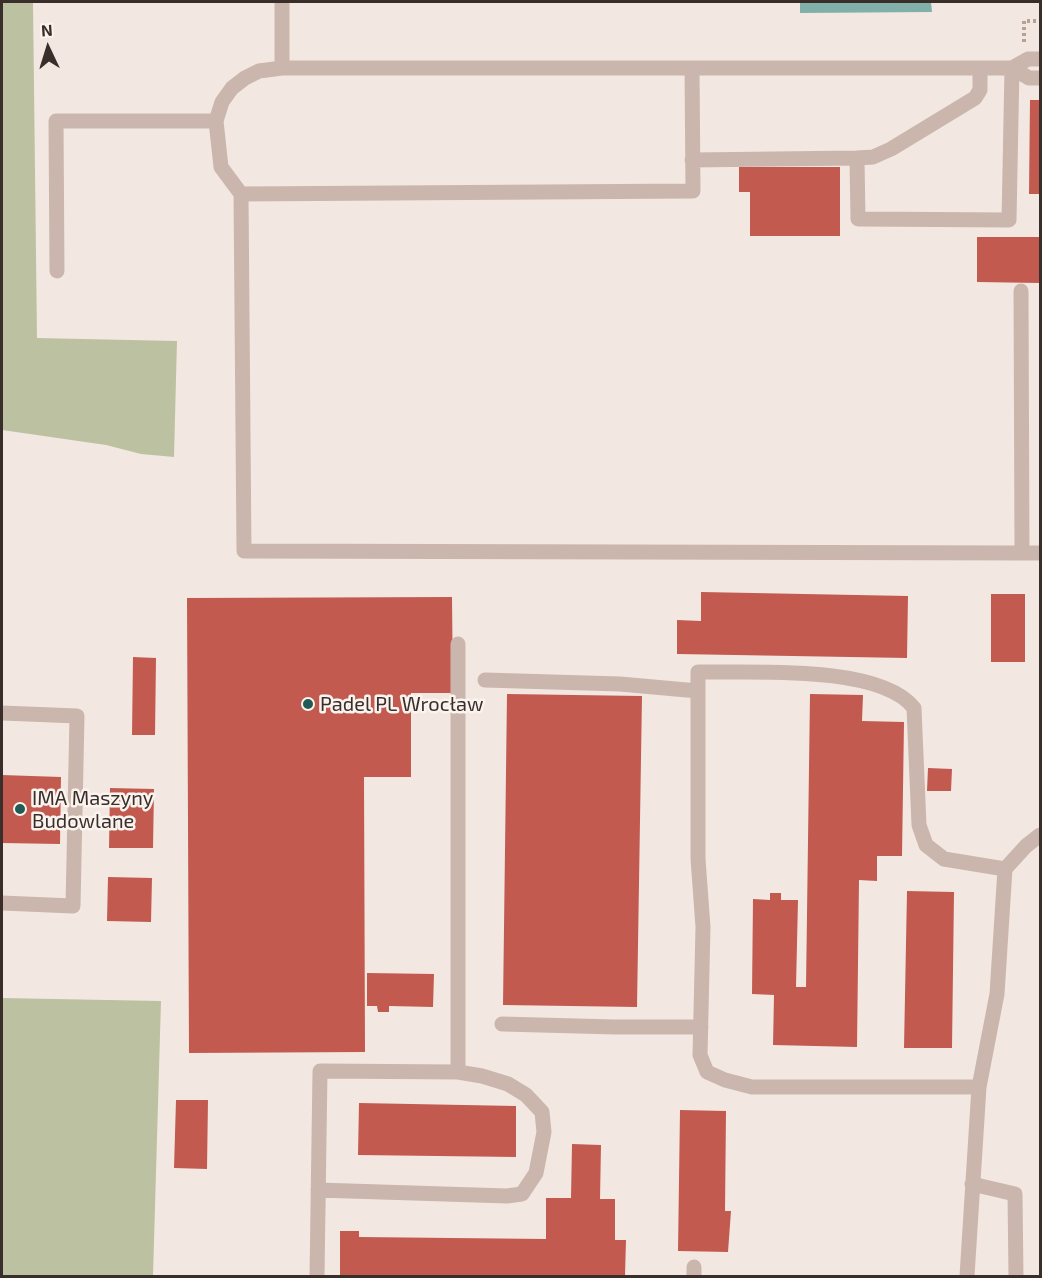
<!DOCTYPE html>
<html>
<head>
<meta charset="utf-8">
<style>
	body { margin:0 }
	#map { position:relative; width:1042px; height:1278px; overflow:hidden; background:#f3e8e1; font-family:"Exo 2",sans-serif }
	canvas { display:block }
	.frame { position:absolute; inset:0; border:3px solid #3a2e2b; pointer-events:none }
	.north { position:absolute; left:18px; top:18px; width:60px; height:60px; -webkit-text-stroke:4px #faf3ee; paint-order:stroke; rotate:356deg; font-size:16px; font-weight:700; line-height:24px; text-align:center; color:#3a2e2b }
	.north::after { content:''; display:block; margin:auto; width:21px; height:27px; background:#3a2e2b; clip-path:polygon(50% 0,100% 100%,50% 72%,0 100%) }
</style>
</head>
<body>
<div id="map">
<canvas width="1042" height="1278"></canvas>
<div class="frame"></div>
<div class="north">N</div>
</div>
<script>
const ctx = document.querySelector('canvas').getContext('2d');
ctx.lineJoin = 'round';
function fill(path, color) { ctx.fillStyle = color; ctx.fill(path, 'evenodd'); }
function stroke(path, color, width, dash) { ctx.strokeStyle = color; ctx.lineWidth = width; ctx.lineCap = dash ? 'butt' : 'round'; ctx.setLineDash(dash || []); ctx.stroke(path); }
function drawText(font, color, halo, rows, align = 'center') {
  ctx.font = font + ' "Exo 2",sans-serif'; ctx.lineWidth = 5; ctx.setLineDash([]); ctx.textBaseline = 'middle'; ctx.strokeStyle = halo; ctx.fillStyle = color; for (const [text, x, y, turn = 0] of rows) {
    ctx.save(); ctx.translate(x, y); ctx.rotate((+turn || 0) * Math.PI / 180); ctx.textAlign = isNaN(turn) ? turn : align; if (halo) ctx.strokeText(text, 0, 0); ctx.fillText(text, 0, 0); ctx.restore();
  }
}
const green = new Path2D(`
	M2,2h31l4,336 140,3 -3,116 -33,-3 -35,-9 -104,-15z
	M2,998l159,3 -8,275h-151z`);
const water = new Path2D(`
	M800,2h131l1,10 -132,1z`);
const building = new Path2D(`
	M1030,100h10v94h-11z
	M739,167h101v69h-90v-44h-11z
	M977,237h63v46l-63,-1z
	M701,592l207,4 -1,62 -230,-4v-34l24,1z
	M991,594h34v68h-34z
	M452,597l1,96h-42v84h-47l1,275 -176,1 -2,-455z
	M133,657l23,1 -1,77h-23z
	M507,694l135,2 -5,311 -134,-2z
	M810,694l53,1 -1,26 42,1 -2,134h-25v25l-18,-1 -2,167 -84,-2 1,-50 -22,-1 1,-95 17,1v-7h11v7h17l-2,87h10z
	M928,768l24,1 -1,22h-24z
	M2,775l59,2 -1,67 -58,-1z
	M110,788l44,1 -1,59h-44z
	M108,877l44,1 -1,44 -44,-1z
	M907,891l47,1 -2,156h-48z
	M367,973l67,1 -1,33 -44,-1v6h-11l-1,-6h-10z
	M176,1100h32l-1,69 -33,-1z
	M359,1103l157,3v51l-158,-2z
	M680,1110l46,1 -1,100h6l-3,41 -50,-1z
	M572,1144l29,1 -1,54h15v41h11l-1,36h-285v-45h19v6l187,2v-41h25z`);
const path = new Path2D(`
	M1024,42v-21h16`);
const minor = new Path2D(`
	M282,2v66h730l16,-9h12
	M282,68l-23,3 -14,7 -13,10 -10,14 -6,19 5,46 20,27 3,357 778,2 -1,-262
	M1012,68l17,10h11
	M857,158l16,-1 18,-8 84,-51 5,-8v-22
	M692,160l165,-2 1,61 151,1 3,-152
	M241,194l452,-3 -1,-123
	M57,271l-1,-150h160
	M1022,553h18
	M485,680l135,4 78,7
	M2,713l75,3 -4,190 -71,-3
	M1005,869l21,-23 14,-11
	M502,1024l113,3h86
	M972,1184l43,10 1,82
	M318,1190l189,6 15,-2 14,-21 8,-41 -2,-20 -16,-17 -18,-11 -26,-8 -24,-4
	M317,1276l3,-205 138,1v-428
	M694,1276v-9
	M967,1276l12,-189 18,-93 8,-125 -61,-10 -18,-14 -7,-20 -5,-117c-34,-44 -163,-35 -216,-36v187l5,68 -3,128 7,17 18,8 27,7h227`);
const markers = [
	[308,704,6,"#225a55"],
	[20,809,6,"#225a55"]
];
const poiNames = [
	["Padel PL Wrocław",320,704],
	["IMA Maszyny",32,798],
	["Budowlane",32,821]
];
fill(green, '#bcc2a1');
fill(water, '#81afaa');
fill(building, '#c25a50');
stroke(path, '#b7a097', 4, [3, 3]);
stroke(minor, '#cbb6ad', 15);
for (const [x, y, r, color] of markers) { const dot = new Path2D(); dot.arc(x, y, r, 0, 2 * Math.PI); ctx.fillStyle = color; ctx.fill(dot); stroke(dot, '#faf3ee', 2); }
drawText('20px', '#3a2e2b', '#faf3ee', poiNames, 'left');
</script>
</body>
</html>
